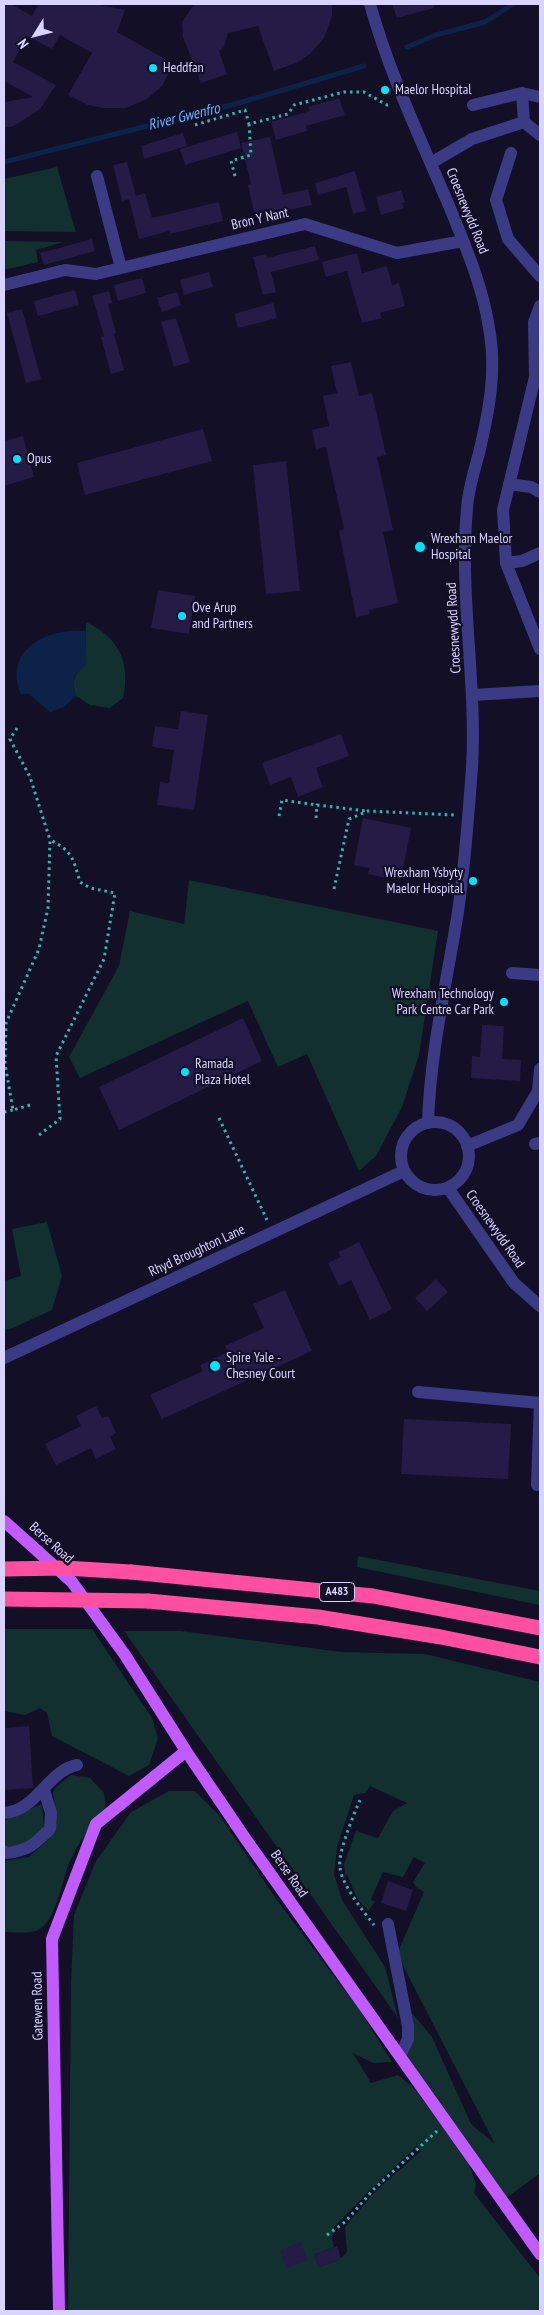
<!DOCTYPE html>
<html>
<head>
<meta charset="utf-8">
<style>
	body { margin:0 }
	#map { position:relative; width:544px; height:2315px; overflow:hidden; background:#130f26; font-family:"PT Sans Narrow",sans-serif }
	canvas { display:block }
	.frame { position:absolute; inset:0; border:5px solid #d9d4ff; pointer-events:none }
	.north { position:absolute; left:10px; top:10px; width:50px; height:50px; -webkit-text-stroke:4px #130f26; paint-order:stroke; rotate:234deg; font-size:14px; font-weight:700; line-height:20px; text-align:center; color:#d9d4ff }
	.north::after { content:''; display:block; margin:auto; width:18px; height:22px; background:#d9d4ff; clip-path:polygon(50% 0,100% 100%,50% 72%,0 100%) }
</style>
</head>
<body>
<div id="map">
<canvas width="544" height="2315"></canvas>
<div class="frame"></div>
<div class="north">N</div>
</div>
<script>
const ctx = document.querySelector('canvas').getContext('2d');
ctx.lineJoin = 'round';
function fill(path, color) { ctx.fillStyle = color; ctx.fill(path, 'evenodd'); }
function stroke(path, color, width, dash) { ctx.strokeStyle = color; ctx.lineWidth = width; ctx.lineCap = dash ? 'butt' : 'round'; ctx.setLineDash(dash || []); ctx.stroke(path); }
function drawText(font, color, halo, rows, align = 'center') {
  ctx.font = font + ' "PT Sans Narrow",sans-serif'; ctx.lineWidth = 4.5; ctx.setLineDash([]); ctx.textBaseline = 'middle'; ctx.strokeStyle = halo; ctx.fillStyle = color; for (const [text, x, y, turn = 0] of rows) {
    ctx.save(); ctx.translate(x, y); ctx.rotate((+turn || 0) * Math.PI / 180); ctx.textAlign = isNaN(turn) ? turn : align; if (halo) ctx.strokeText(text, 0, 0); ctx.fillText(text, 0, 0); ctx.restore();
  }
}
const green = new Path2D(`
	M57,167l19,65 -72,-1v-52z
	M4,241l60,1 -28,8 2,12 -34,8z
	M86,622c33,16 45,40 37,76l-13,10 -20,-3 -14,-9c-4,-15 -3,-21 9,-31z
	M189,880l249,51 -19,124 -17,52 -26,49 -17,15 -52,-117 -29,13 -30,-66 -168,77 -11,-21 50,-91 11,-55 54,13z
	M47,1222l15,54 -10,34 -39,18 -9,2v-49l17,-5 -9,-47z
	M358,1556l182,35v14l-183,-38z
	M4,1629h88l60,89 6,20 -9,27 -20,11 -77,-40 -5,-23 -7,-5 -15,7 -21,-4z
	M124,1631h57l160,21 84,2 115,28v491l-35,26 -99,-143 6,-43 20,24 39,87 24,20 -98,-190 27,-62 -8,-5 -3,-5 12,-19 -11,-6 -11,20 -20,-5 -12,27 4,3 -7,9 -11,-13 -10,-23 -2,-1 -1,-10 12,-33 22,7 15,-27 14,-8 -37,-17 -5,7 -11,2 -17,52 -3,27 8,26 43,67 13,51z
	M71,1775l19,3 14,15 2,17c-15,16 -27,31 -36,51 -8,17 -13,60 -32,69 -9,4 -24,2 -34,2v-71l25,-4 21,-19 5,-32 -2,-13 2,-5z
	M169,1791h26l25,25 59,87 80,106 33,53 -19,1 -20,-10 18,30 27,-8 17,14 53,72 8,23 -2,9 66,85v33h-472l3,-328 3,-68 22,-54 35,-49zM417,2146l4,5 -45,40 -31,36 2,25 -8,8 -20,7 -5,-12 20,-8 -2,-8 2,-12 38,-39z
	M42,1804l2,24c-12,11 -23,26 -40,16v-24z`);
const water = new Path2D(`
	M70,631h16l-1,34c-12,10 -13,17 -9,31l-12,11 -14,5 -21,-18h-8c-16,-38 15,-60 49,-63z`);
const stream = new Path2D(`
	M407,47l29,-12 49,-13 28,-18
	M4,162l235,-59 125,-37`);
const building = new Path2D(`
	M4,4h7l21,12 7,-12h56l30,6 -8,22 57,32 -12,22 -15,13 -21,9h-23l-15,-3 -20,-10 24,-42 -32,-18 -8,14 -25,-13 -14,26 43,23 -16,24 -26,17 -10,2v-26l29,-5 -29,-16z
	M194,4h138v12l-8,22 -14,16 -14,9 -22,8 -16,-45 -30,7 -4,14 -5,4 8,23 -26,9 -18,-46 -1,-15z
	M392,4h42v4l-37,10z
	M339,98l6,17 -39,11 1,5 -31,9 -5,-18 39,-11 -2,-4z
	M237,132l4,16 -56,17 -5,-16z
	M183,133l4,13 -43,13 -3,-13z
	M270,137l13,58 25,-6 4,16 -57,12 -7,-32 3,-1 -10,-41z
	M127,162l9,34 9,-3 7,25 67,-16 4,19 -53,13 -1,-3 -30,8 -10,-40 -7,2 -9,-36z
	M355,171l11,40 -13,3 -7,-27 -28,8 -3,-12z
	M401,190l4,12 -3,1 2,5 -23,7 -5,-18z
	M92,239l3,12 -51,14 -4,-12z
	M315,246l4,14 -48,12 5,20 -13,3 -10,-38 13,-3 1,4z
	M357,253l5,20 25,-7 5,19 7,-2 6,23 -25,7 2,5 -20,5 -15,-52 -21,6 -4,-15z
	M209,272l4,15 -29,8 -4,-15z
	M142,278l4,15 -28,8 -4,-16z
	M75,290l4,15 -41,11 -4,-15z
	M109,291l3,12 -4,1 8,29 -2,1 10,36 -13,4 -10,-37 3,-1 -12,-40z
	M177,292l4,13 -19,7 -5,-14z
	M273,303l4,15 -39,10 -4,-14z
	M22,309l19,70 -15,4 -19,-70z
	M176,318l14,44 -16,5 -13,-45z
	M351,362l8,34 13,-3 14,62 -9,2 16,73 -10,2 15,71 -29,7 1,4 -14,3 -17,-86 5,-2 -18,-82 -10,2 -4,-19 17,-4 -6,-30 14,-3 -6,-27z
	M203,429l9,32 -127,34 -8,-32z
	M23,436l11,41 -30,9v-45z
	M286,461l14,130 -34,3 -13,-129z
	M158,590l37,6 -6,38 -38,-6z
	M181,711l27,4 -14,95 -37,-5 3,-23 9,1 5,-33 -22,-3 3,-21 23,3z
	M341,734l8,22 -33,12 7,19 -25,10 -7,-20 -21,8 -8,-22z
	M363,818l48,10 -9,46 -15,-3 -1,7 -18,-4 1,-6 -15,-3z
	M243,1018l19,43 -143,69 -20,-43z
	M482,1025l22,1 -2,33 19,1 -1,21 -49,-3 1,-22 8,1z
	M359,1242l33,67 -22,11 -19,-40 -12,6 -11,-23 13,-6 -3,-5z
	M436,1279l12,13 -21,19 -12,-13z
	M285,1290l27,61 -150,68 -12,-24 53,-24 -3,-6 28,-13 -3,-6 39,-18 -11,-24z
	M96,1406l6,12 6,-2 8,17 -6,4 6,12 -20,10 -5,-11 -35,17 -11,-21 36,-18 -5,-10z
	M404,1419l107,5 -3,55 -107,-5z
	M29,1726l4,62 -29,2v-62z
	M388,1881l25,9 -7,21 -25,-8z
	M301,2242l7,18 -22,8 -6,-18z
	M337,2246l4,13 -22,8 -5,-12z`);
const path = new Path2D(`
	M195,125l50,-15 4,14 39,-10 6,-9 50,-13h20l23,13 4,-1
	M235,176l-4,-15 20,-6 -2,-31
	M17,728l-7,11 20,38 20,63 -2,68 -9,41 -33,74 -1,41 8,46 17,-5
	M279,816l3,-16 35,5
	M316,818l1,-13 50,6
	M334,889l15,-70 19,-8 87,4
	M4,1112l9,-2
	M219,1118l48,102
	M39,1135l21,-16 -4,-63 48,-97 11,-66 -25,-5 -10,-6c-7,-23 -7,-31 -30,-42
	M360,1800c-6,14 -23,54 -20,68 2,17 23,43 34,57
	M327,2235l18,-13 29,-33 63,-58`);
const minor = new Path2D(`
	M370,4c20,72 53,140 82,209 15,37 31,75 37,115 8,43 0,83 -10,125 -5,19 -11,37 -12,56 -8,86 10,173 5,259 -4,50 -7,100 -15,150 -11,67 -27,136 -29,205
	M522,93l2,29
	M473,105l49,-12 18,4
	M511,153l-15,47 12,39 32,37
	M431,163l41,-24 52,-17 16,13
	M97,176l24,92
	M4,285l61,-15 31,4 209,-50 92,29 66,-12
	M540,306l-6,16 1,55 -32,133 3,53 34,86
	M509,484l22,3 9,5
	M506,563l16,-2 18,-8
	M473,695l67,-4
	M512,973l28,2
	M401 1156a34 34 0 1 1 68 0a34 34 0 1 1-68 0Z
	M535,1144l5,-1
	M467,1146l51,-21 20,-34 2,-22
	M448,1188l66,95 26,23
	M4,1358l400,-187
	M418,1392l122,11
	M537,1485l3,-83
	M4,1813c33,-2 43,-42 73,-48
	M4,1851l2,2c22,-2 29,-9 44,-24l1,-16 -7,-23
	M388,1924l20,102v13l-8,17`);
const major = new Path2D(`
	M4,1521l68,61 53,73 61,96 59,87 295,416
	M59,2311l-7,-372 44,-115 90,-73`);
const highway = new Path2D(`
	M131,1572l242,24 167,32
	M148,1601l170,16 123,20 99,20`);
const highwayBridge = new Path2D(`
	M4,1569l61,-1 66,4
	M4,1599l144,2`);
const markers = [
	[153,68,5,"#00e5ff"],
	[385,90,5,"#00e5ff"],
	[17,459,5,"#00e5ff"],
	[420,547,6,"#00e5ff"],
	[182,616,5,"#00e5ff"],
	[473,881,5,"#00e5ff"],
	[504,1002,5,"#00e5ff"],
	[185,1072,5,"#00e5ff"],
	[215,1366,6,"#00e5ff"]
];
const shields = [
	[337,1592,35]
];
const shieldNames = [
	["A483",337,1592]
];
const poiNames = [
	["Heddfan",163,68],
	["Maelor Hospital",395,90],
	["Opus",27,459],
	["Wrexham Maelor",431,539],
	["Hospital",431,555],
	["Ove Arup",192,608],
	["and Partners",192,624],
	["Wrexham Ysbyty",463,873,"right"],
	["Maelor Hospital",463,889,"right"],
	["Wrexham Technology",494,994,"right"],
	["Park Centre Car Park",494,1010,"right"],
	["Ramada",195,1064],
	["Plaza Hotel",195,1080],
	["Spire Yale -",226,1358],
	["Chesney Court",226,1374]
];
const streetNames = [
	["Croesnewydd Road",467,211,68],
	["Bron Y Nant",260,219,-13],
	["Croesnewydd Road",454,628,-93],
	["Croesnewydd Road",495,1229,55],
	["Rhyd Broughton Lane",197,1251,-25],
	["Berse Road",51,1543,42],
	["Berse Road",289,1874,55],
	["Gatewen Road",38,2006,-91]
];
const waterNames = [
	["River Gwenfro",184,117,-14]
];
fill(green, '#12302f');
fill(water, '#0c2248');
stroke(stream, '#0c2248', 5);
fill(building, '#241b47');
stroke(path, '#2fb8b0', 3, [2.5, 4]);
stroke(minor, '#3d3a85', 12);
stroke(major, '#c25bff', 12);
stroke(highway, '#ff4fa3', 15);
stroke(highwayBridge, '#ff4fa3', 15);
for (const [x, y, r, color] of markers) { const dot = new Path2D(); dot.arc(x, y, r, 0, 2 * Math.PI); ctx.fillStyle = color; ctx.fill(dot); stroke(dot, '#130f26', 2); }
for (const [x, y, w] of shields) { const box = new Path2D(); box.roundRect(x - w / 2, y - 9.5, w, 19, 4); ctx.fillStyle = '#130f26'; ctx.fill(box); stroke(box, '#d9d4ff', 1); }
drawText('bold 12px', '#d9d4ff', null, shieldNames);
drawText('14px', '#d9d4ff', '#130f26', poiNames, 'left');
drawText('14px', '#d9d4ff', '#130f26', streetNames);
drawText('italic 15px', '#62b6ff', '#130f26', waterNames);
</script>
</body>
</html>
